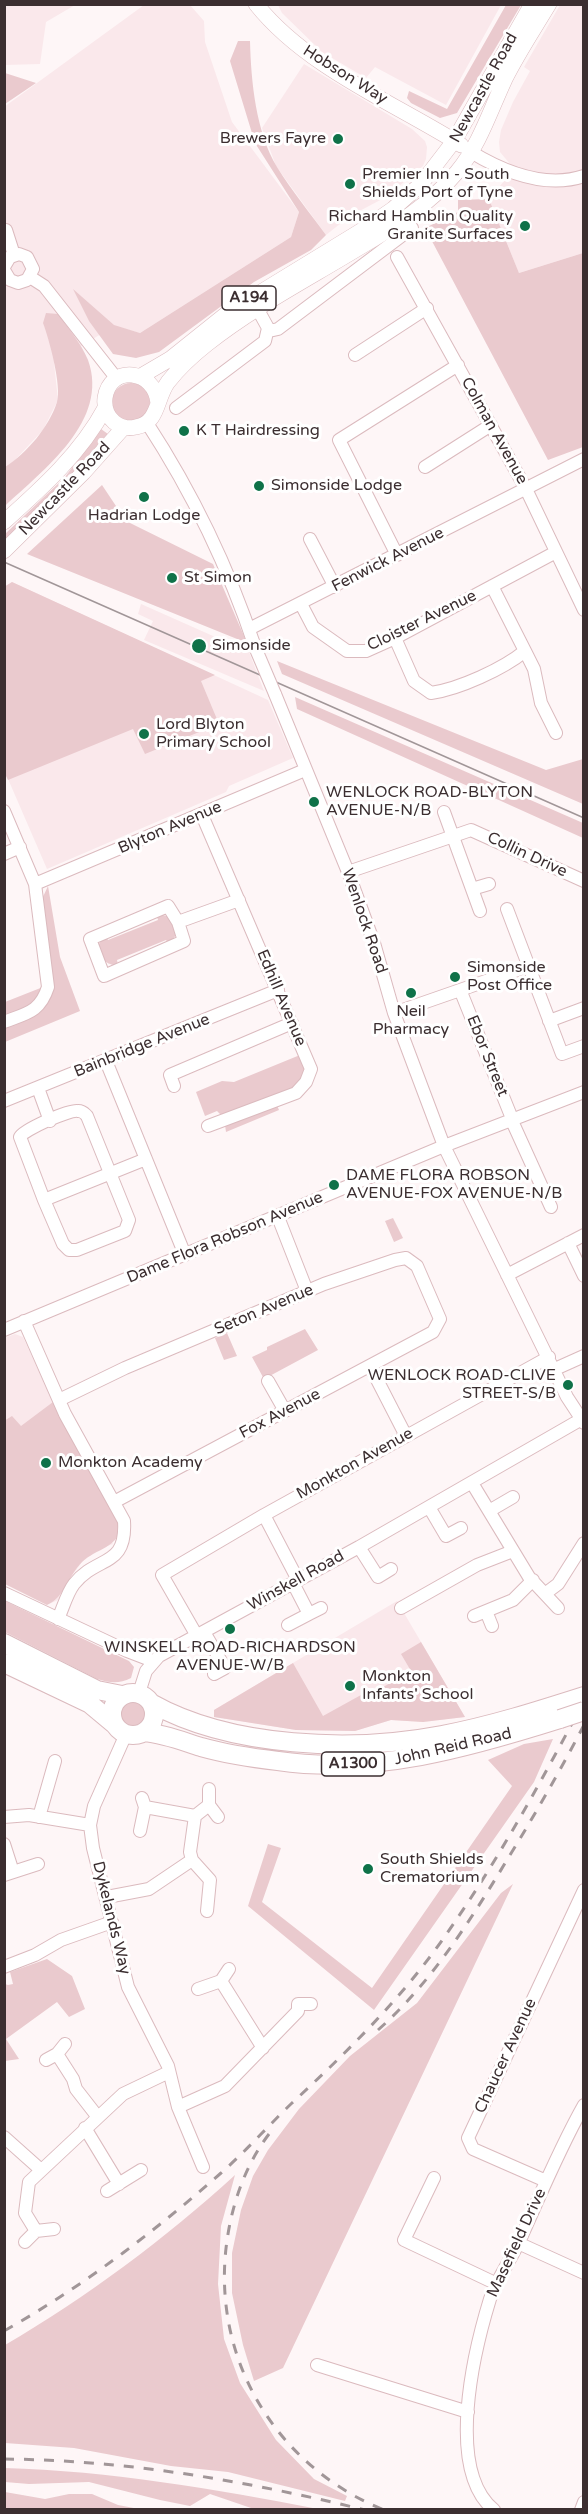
<!DOCTYPE html>
<html>
<head>
<meta charset="utf-8">
<style>
	body { margin:0 }
	#map { position:relative; width:588px; height:2514px; overflow:hidden; background:#fef6f7; font-family:"Varela Round",sans-serif }
	canvas { display:block }
	.frame { position:absolute; inset:0; border:6px solid #3b2e30; pointer-events:none }
</style>
</head>
<body>
<div id="map">
<canvas width="588" height="2514"></canvas>
<div class="frame"></div>
</div>
<script>
const ctx = document.querySelector('canvas').getContext('2d');
ctx.lineJoin = 'round';
function fill(path, color) { ctx.fillStyle = color; ctx.fill(path, 'evenodd'); }
function stroke(path, color, width, dash) { ctx.strokeStyle = color; ctx.lineWidth = width; ctx.lineCap = dash ? 'butt' : 'round'; ctx.setLineDash(dash || []); ctx.stroke(path); }
function drawText(font, color, halo, rows, align = 'center') {
  ctx.font = font + ' "Varela Round",sans-serif'; ctx.lineWidth = 6; ctx.setLineDash([]); ctx.textBaseline = 'middle'; ctx.strokeStyle = halo; ctx.fillStyle = color; for (const [text, x, y, turn = 0] of rows) {
    ctx.save(); ctx.translate(x, y); ctx.rotate((+turn || 0) * Math.PI / 180); ctx.textAlign = isNaN(turn) ? turn : align; if (halo) ctx.strokeText(text, 0, 0); ctx.fillText(text, 0, 0); ctx.restore();
  }
}
const built = new Path2D(`
	M4,5l1,-1 70,1 -29,17 -6,42 -35,1z
	M144,5h46l14,16 1,21 27,80 67,90 -8,25 -151,96 -26,-7 -60,37 4,37 -15,30 -29,31 -9,6 -1,-360z
	M278,5h223l-55,100 -71,-38 -9,11 -44,-26 -40,-39z
	M560,5h23v248l-64,20 -30,-74 16,-19 5,-16 -10,-12 -1,-10 2,-12 12,-28 17,-31 -6,-4z
	M304,64l108,65 13,12 2,6 -1,12 -3,7 -37,31 -36,19 -24,19 -50,-69 -14,-38z
	M12,582l256,118 25,58 -64,28 -3,6 -179,77 -42,-97 -1,-185z
	M141,604l108,48 15,39 -120,-51 9,-19 -15,-7z
	M15,1334l8,3 30,65 60,142 -14,5 -17,13 -14,19 -10,19 -11,5 -42,-21 -1,-246z
	M397,1601l68,116 -42,5 -32,-2 -36,11 -59,-1 -82,-13v-7z`);
const green = new Path2D(`
	M506,5h15l-64,108 -17,5 -29,-15 -4,-5 2,-7 38,18z
	M238,41h12c1,41 6,91 27,126 15,24 33,46 49,68l-15,15 -57,32 -95,70 -23,6 -23,-4 -24,-33 -16,-32 41,36 26,8 151,-96 8,-25 -44,-69 -25,-82z
	M5,73l31,10 -31,21z
	M489,199l30,74 64,-20v194l-35,13 -123,-232 33,-16v-12z
	M46,313l12,1c10,14 23,29 30,46 22,61 -45,110 -83,146v-39c22,-14 44,-40 52,-65 5,-16 -8,-63 -14,-79z
	M112 402a19 19 0 1 1 38 0a19 19 0 1 1-38 0Z
	M101,429l7,5 -23,31 -80,77v-8l60,-57z
	M102,485l24,36 87,43 34,79 -220,-89z
	M12,582l203,93 -14,6 18,43 -74,30 -12,-25 -125,51 -4,-8v-185z
	M277,661l269,109 37,-11v45l-301,-130z
	M295,697l288,126v15l-286,-129z
	M48,886l12,71 20,54 -75,31v-40l38,-15 -1,-88z
	M156,913l14,4 5,12 1,6 -7,9 -3,-4 -49,20 1,5c-13,1 -19,-9 -19,-21l6,-10 3,6 50,-20z
	M300,1055l6,16 -9,16 -75,29 -5,-5 -12,5 -9,-24 26,-11 12,1z
	M276,1103l3,7 -53,22 -1,-7z
	M393,1218l10,20 -9,4 -9,-21z
	M305,1329l13,21 -54,29 -12,-22 15,-7v-3z
	M227,1333l10,23 -13,4 -9,-22z
	M53,1402l67,123c1,22 -25,24 -38,37 -14,14 -17,35 -35,43l-42,-21 -1,-163 8,-5 9,10z
	M5,1601l124,60 5,6 -3,11c-12,6 -21,5 -34,1l-92,-47z
	M421,1642l44,75 -42,5 -32,-2 -36,11 -59,-1 -82,-13v-7l79,-47 30,53 38,-21 3,3 47,-27 -10,-17z
	M118 1714a15 15 0 1 1 30 0a15 15 0 1 1-30 0Z
	M553,1739l-19,43 -160,228 -126,-104 20,-62 13,4 -19,54 110,86 140,-202 -24,-26 36,-16z
	M513,1884l-230,484 -29,13 -11,-36 -11,-52v-40l9,-43 12,-34 15,-26 31,-41 51,-53 67,-53 84,-110z
	M47,1959l25,17 13,33 -16,8 -12,-15 -51,37 13,20 -14,2v-77l3,1 5,-1 -3,-12z
	M235,2175l-14,51 -3,58 6,55 16,44 36,57 38,39 33,17 -2,5 -117,-29 -57,-6 -97,-18 -69,-5v-98c82,-48 160,-106 230,-170z
	M4,2468c107,3 210,21 314,41h-64l-44,-15 -20,12 -30,-6 -71,-18 -60,2 -24,-2z
	M5,2492l40,7 24,-5h23l26,11 21,4h-134z`);
const minor = new Path2D(`
	M471,152c33,20 74,37 113,24
	M6,230l8,25
	M397,257l129,232 58,121
	M4,267l6,-10 9,-3 8,3 6,12 -6,11 -9,3 -8,-3 -6,-10
	M30,277l14,9 73,93
	M269,331l9,-2 134,-101
	M355,355l72,-47
	M176,408l89,-67 3,-13 -11,-20
	M147,423c45,69 82,146 108,224
	M425,467l66,-42
	M310,539l25,48
	M397,555l-58,-115 119,-75
	M301,604l12,23 34,24h19l29,-13 161,-86
	M249,629l335,-170
	M395,638l19,43 17,12c28,-4 72,-24 94,-42l-33,-65
	M525,651l9,18 7,34 15,30
	M275,694l73,178 26,71 20,70 50,133 123,251 17,26
	M4,811l31,73 13,103c-8,25 -21,26 -44,35
	M444,812l36,99
	M202,815l109,254 -5,13 -10,11 -88,33
	M4,854l16,-7
	M348,872l123,-42 113,51
	M35,884l270,-114
	M472,889l17,-5
	M507,909l55,145 22,-8
	M178,922l-10,-16 -78,33 14,37 80,-35 -6,-19 61,-22
	M461,992l52,129
	M394,1013l135,-47
	M549,1021l35,-13
	M106,1061l79,194
	M174,1086l-4,-11 122,-52
	M38,1088l12,33
	M4,1101l274,-111
	M512,1121l39,86
	M44,1200l19,44 6,6h8l48,-19 4,-11 -42,-104c-3,-3 -4,-5 -9,-5 -8,-2 -55,19 -58,26l24,63c34,-14 68,-27 102,-41
	M278,1217l29,74
	M568,1243l16,33
	M507,1275l77,-40
	M24,1321l41,93 59,107c3,47 -27,34 -50,63 -7,9 -11,24 -16,35
	M4,1330l440,-184 140,-54
	M370,1366l36,70
	M555,1369l29,-13
	M268,1381l17,30
	M59,1400l66,-32 199,-84 71,-24 11,-2 11,8 23,53 -7,13 -319,170
	M472,1483l57,94 29,31
	M429,1507l17,29 15,-8
	M489,1511l24,-14
	M264,1515l34,65
	M359,1547l19,30 13,-8
	M4,1593l123,58 26,10
	M546,1593l12,-9 26,-41
	M401,1608l76,-43 36,-14
	M486,1611l6,15
	M309,1614l12,-6
	M474,1616l39,-16 20,-20
	M288,1625l21,-11 -16,-31
	M204,1632l21,36 -11,6
	M197,1636l-35,-61 102,-60 285,-158
	M139,1693l7,-22 13,-15 200,-109 221,-127
	M126,1734l-32,72 -4,19 3,23 35,139 40,79 10,41 25,60
	M209,1789v16
	M209,1805l9,12
	M145,1807l50,9
	M195,1816l-5,36 2,8 18,20 -3,31
	M195,1816l14,-11
	M4,1817l25,-2 61,10
	M39,1817l16,-56
	M140,1831l5,-24 -3,-9
	M4,1844l9,28
	M4,1875l34,-11
	M107,1897l42,-8 43,-29
	M4,1967l31,-12 26,-15 51,-18
	M221,1981l42,67
	M198,1989l23,-8 8,-12
	M57,2054l16,25 3,10 21,27
	M46,2060l11,-6 8,-10
	M178,2107l47,-21 73,-75v-7h13
	M85,2128l34,56
	M4,2137l37,33
	M434,2178l-30,62 93,44
	M546,2181l-73,-32 -5,-11 116,-248
	M107,2191l34,-21
	M36,2231l-11,-18 4,-31 94,-88 46,-22
	M25,2242l11,-11 18,-2
	M518,2243l66,30
	M317,2365l151,47
	M494,2510c-49,-40 -20,-159 -4,-211 7,-20 20,-38 29,-57 21,-46 40,-93 65,-137
	M581,2510l3,-8`);
const major = new Path2D(`
	M256,4c50,63 138,99 205,141
	M141,376l29,-17 60,-48 134,-82 29,-20 28,-25 33,-43 78,-137
	M158,403c-3,-34 -48,-39 -53,-5 -1,9 2,18 9,24 6,5 14,7 22,5 23,-4 20,-29 32,-45 11,-14 25,-27 39,-38 47,-37 99,-64 150,-95 36,-21 73,-45 100,-77 23,-28 33,-61 48,-93 13,-26 29,-50 44,-75
	M4,522c38,-34 77,-69 101,-114
	M4,551l80,-79 40,-45`);
const highway = new Path2D(`
	M4,1643l93,47 25,5
	M4,1663l86,41 24,20
	M112 1714a21 21 0 1 1 42 0a21 21 0 1 1-42 0Z
	M151,1703c80,45 202,49 291,32 48,-9 95,-24 142,-39
	M144,1732c21,2 38,9 57,15 25,7 51,11 77,14 96,14 190,-13 282,-42`);
const tram = new Path2D(`
	M4,562l580,256`);
const rail = new Path2D(`
	M378,2030c53,-47 92,-109 129,-170 27,-44 53,-89 77,-135
	M269,2134c-22,29 -35,64 -41,100 -20,119 45,231 156,276
	M4,2331c78,-44 150,-99 217,-158 25,-22 47,-47 71,-70 55,-51 108,-103 151,-164 53,-75 98,-157 141,-238
	M4,2459c122,1 243,22 361,51`);
const minorBridge = new Path2D(`
	M255,647l20,47`);
const highwayBridge = new Path2D(`
	M560,1719l24,-8`);
const markers = [
	[338,139,6,"#0f7249"],
	[350,184,6,"#0f7249"],
	[525,226,6,"#0f7249"],
	[184,431,6,"#0f7249"],
	[259,486,6,"#0f7249"],
	[144,497,6,"#0f7249"],
	[172,578,6,"#0f7249"],
	[199,646,8,"#0f7249"],
	[144,734,6,"#0f7249"],
	[314,802,6,"#0f7249"],
	[455,977,6,"#0f7249"],
	[411,993,6,"#0f7249"],
	[334,1185,6,"#0f7249"],
	[568,1385,6,"#0f7249"],
	[46,1463,6,"#0f7249"],
	[230,1629,6,"#0f7249"],
	[350,1686,6,"#0f7249"],
	[368,1869,6,"#0f7249"]
];
const shields = [
	[249,298,54],
	[353,1764,63]
];
const shieldNames = [
	["A194",249,298],
	["A1300",353,1764]
];
const streetNames = [
	["Hobson Way",345,75,32],
	["Newcastle Road",484,88,-61],
	["Colman Avenue",494,431,61],
	["Newcastle Road",65,489,-46],
	["Fenwick Avenue",388,560,-27],
	["Cloister Avenue",422,621,-26],
	["Blyton Avenue",170,828,-23],
	["Collin Drive",527,855,25],
	["Wenlock Road",364,921,71],
	["Edhill Avenue",281,998,67],
	["Bainbridge Avenue",142,1046,-22],
	["Ebor Street",487,1056,68],
	["Dame Flora Robson Avenue",225,1238,-23],
	["Seton Avenue",264,1310,-23],
	["Fox Avenue",280,1414,-28],
	["Monkton Avenue",355,1464,-29],
	["Winskell Road",296,1581,-29],
	["John Reid Road",453,1747,-13],
	["Dykelands Way",111,1918,76],
	["Chaucer Avenue",506,2056,-65],
	["Masefield Drive",517,2243,-65]
];
const poiNames = [
	["Brewers Fayre",326,139,"right"],
	["Premier Inn - South",362,175],
	["Shields Port of Tyne",362,193],
	["Richard Hamblin Quality",513,217,"right"],
	["Granite Surfaces",513,235,"right"],
	["K T Hairdressing",196,431],
	["Simonside Lodge",271,486],
	["Hadrian Lodge",144,516,"center"],
	["St Simon",184,578],
	["Simonside",212,646],
	["Lord Blyton",156,725],
	["Primary School",156,743],
	["WENLOCK ROAD-BLYTON",326,793],
	["AVENUE-N/B",326,811],
	["Simonside",467,968],
	["Post Office",467,986],
	["Neil",411,1012,"center"],
	["Pharmacy",411,1030,"center"],
	["DAME FLORA ROBSON",346,1176],
	["AVENUE-FOX AVENUE-N/B",346,1194],
	["WENLOCK ROAD-CLIVE",556,1376,"right"],
	["STREET-S/B",556,1394,"right"],
	["Monkton Academy",58,1463],
	["WINSKELL ROAD-RICHARDSON",230,1648,"center"],
	["AVENUE-W/B",230,1666,"center"],
	["Monkton",362,1677],
	["Infants' School",362,1695],
	["South Shields",380,1860],
	["Crematorium",380,1878]
];
fill(built, '#fae8eb');
fill(green, '#eacace');
stroke(minor, '#dbbabe', 14);
stroke(major, '#dbbabe', 16);
stroke(highway, '#dbbabe', 20);
stroke(minor, '#fff', 12);
stroke(major, '#fff', 15);
stroke(highway, '#fff', 18);
stroke(tram, '#a19698', 1.5);
stroke(rail, '#a19698', 3, [10, 10]);
stroke(minorBridge, '#dbbabe', 14, []);
stroke(highwayBridge, '#dbbabe', 20, []);
stroke(minorBridge, '#fff', 12);
stroke(highwayBridge, '#fff', 18);
for (const [x, y, r, color] of markers) { const dot = new Path2D(); dot.arc(x, y, r, 0, 2 * Math.PI); ctx.fillStyle = color; ctx.fill(dot); stroke(dot, '#fff', 2); }
for (const [x, y, w] of shields) { const box = new Path2D(); box.roundRect(x - w / 2, y - 12, w, 24, 4.5); ctx.fillStyle = '#fff'; ctx.fill(box); stroke(box, '#3b2e30', 1.5); }
drawText('bold 15px', '#3b2e30', null, shieldNames);
drawText('16px', '#3b2e30', '#fff', streetNames);
drawText('16px', '#3b2e30', '#fff', poiNames, 'left');
</script>
</body>
</html>
